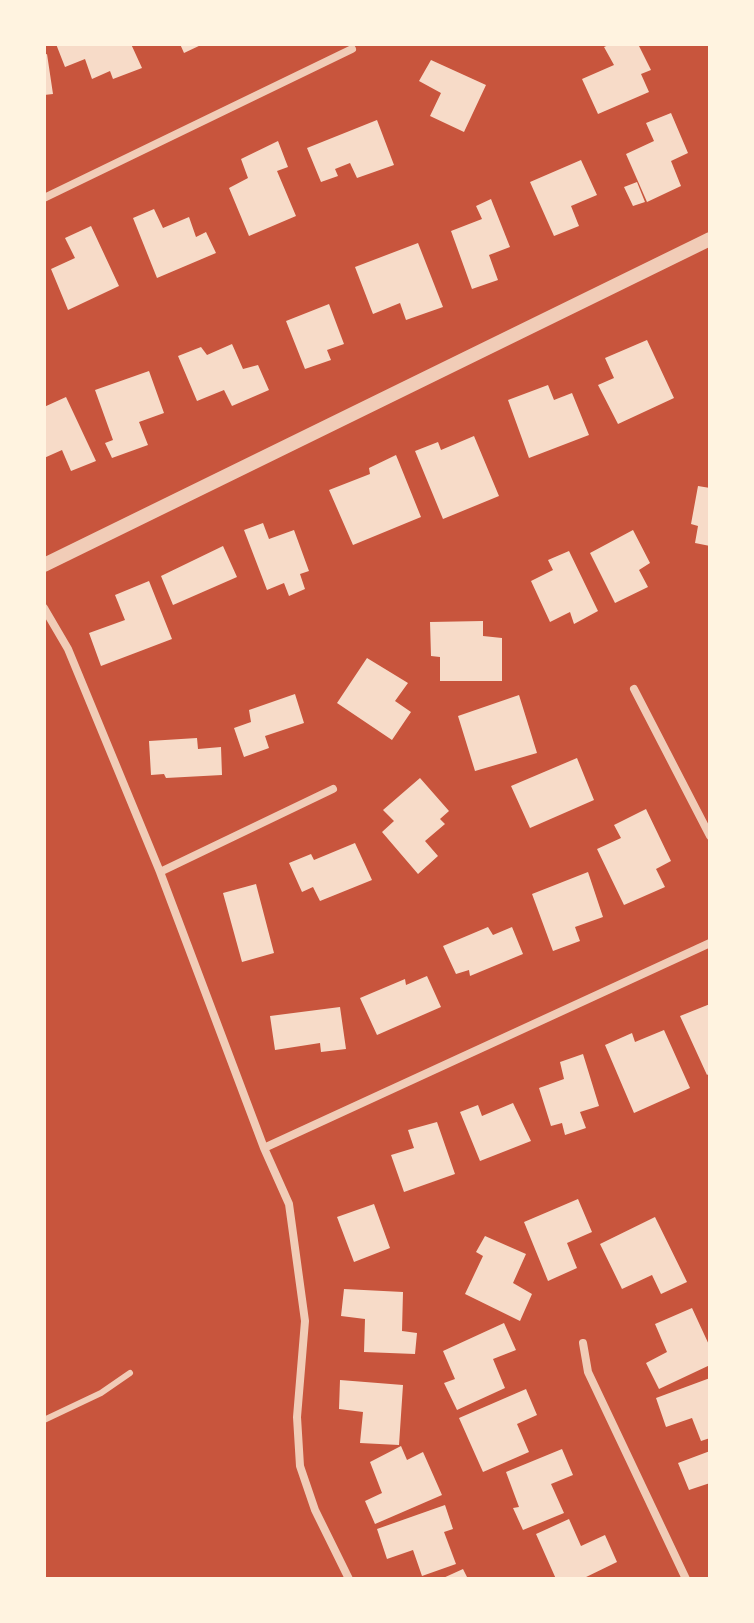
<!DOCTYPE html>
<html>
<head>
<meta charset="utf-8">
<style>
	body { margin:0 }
	#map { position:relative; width:754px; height:1623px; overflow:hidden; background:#c8553d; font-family:"DM Sans",sans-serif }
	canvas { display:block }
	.frame { position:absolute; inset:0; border:46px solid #fff3e0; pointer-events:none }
</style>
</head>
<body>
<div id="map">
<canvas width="754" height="1623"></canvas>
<div class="frame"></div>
</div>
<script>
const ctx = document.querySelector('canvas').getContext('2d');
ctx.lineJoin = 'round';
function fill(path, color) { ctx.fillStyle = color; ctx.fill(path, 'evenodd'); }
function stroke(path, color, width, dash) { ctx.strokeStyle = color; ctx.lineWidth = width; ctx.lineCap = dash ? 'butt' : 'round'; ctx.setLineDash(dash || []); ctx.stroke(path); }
const building = new Path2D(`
	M56,44h75l11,24 -29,11 -3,-8 -18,8 -7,-20 -20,8z
	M180,44h23l-19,9z
	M611,44h27l13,26 -10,4 8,18 -51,22 -16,-35 32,-14 -10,-18z
	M47,54l6,40 -9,1v-40z
	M431,60l55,25 -22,47 -34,-16 11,-23 -22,-12z
	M671,113l17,40 -17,8 10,25 -34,16 -21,-48 28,-13 -8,-18z
	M377,120l17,45 -37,13 -7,-15 -15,6 3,7 -17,6 -14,-34z
	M278,141l10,26 -11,4 19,45 -47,20 -20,-48 19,-10 -7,-19z
	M581,160l16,35 -26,11 8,20 -25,10 -24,-54z
	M637,182l8,20 -12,4 -9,-19z
	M491,199l19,48 -21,8 9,25 -26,9 -21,-58 31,-12 -6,-13z
	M154,209l9,19 26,-11 7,20 10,-5 10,21 -59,25 -24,-60z
	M91,226l28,60 -51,24 -17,-41 24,-11 -10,-20z
	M418,243l25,64 -37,13 -6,-17 -27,11 -18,-47z
	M329,304l15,40 -17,6 4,10 -26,9 -19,-48z
	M647,340l27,58 -56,26 -20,-39 16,-7 -9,-20z
	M232,344l11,25 15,-4 11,25 -37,16 -8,-16 -27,11 -19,-45 23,-9 6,8z
	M149,371l15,42 -25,9 9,23 -36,13 -7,-15 8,-3 -18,-50z
	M548,385l6,15 18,-7 17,42 -60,23 -21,-58z
	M66,397l30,64 -25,10 -9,-21 -18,8v-51z
	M474,436l25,60 -56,23 -28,-68 23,-9 3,8z
	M396,455l25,62 -68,28 -24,-55 41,-16 -1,-6z
	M698,486l12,2v58l-15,-3 3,-17 -7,-2z
	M263,523l6,16 25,-9 15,41 -9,3 5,15 -16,7 -5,-13 -17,7 -23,-60z
	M633,530l17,33 -11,7 9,17 -33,16 -25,-50z
	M223,546l14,31 -64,28 -12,-29z
	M569,551l29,60 -24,13 -4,-12 -20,10 -19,-41 22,-11 -5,-10z
	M149,581l23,58 -71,27 -12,-33 36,-13 -10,-25z
	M483,621v15l19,2v43h-62v-24l-9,-1 -1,-34z
	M367,658l41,25 -13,18 16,11 -19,28 -55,-37z
	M295,694l9,29 -39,13 4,12 -25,9 -10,-29 17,-6 -2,-12z
	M519,695l18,58 -62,18 -17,-55z
	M197,738l1,11 23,-2 1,28 -56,3 -2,-4 -13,1 -2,-34z
	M577,758l17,42 -64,28 -19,-42z
	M420,778l29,33 -9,8 5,5 -20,17 13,15 -20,18 -36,-42 12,-11 -11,-11z
	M646,809l25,52 -15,8 9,18 -41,18 -27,-56 24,-11 -7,-13z
	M355,843l17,37 -52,21 -7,-14 -11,5 -13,-29 22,-9 3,6z
	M588,872l15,45 -28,10 5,14 -27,10 -21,-57z
	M256,884l18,69 -32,9 -19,-69z
	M488,927l5,8 19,-8 11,27 -53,22 -1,-6 -13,4 -13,-28z
	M427,976l14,31 -64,28 -17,-37 45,-19 1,6z
	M710,1004v69l-3,2 -27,-59z
	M340,1007l6,42 -25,3 -1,-9 -45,7 -5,-34z
	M664,1030l26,58 -56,25 -29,-68 27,-12 3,9z
	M583,1054l16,52 -19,6 6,16 -21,7 -3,-12 -11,3 -12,-38 25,-9 -4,-17z
	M513,1103l18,38 -51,20 -20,-49 18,-7 4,11z
	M437,1122l18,52 -51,18 -13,-37 23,-7 -6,-18z
	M578,1199l14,33 -25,11 10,25 -29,13 -24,-59z
	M374,1204l16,44 -36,14 -17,-45z
	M655,1217l32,65 -26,12 -9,-19 -30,14 -22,-45z
	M485,1236l41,18 -13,29 19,11 -12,27 -55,-27 18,-38 -7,-4z
	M344,1289l59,3 -1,39 15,2 -2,21 -51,-2 1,-33 -24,-3z
	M692,1308l18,39v18l-51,24 -13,-26 21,-11 -12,-28z
	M504,1323l12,27 -23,9 12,29 -48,22 -13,-27 11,-4 -12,-28z
	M710,1378v60l-9,3 -9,-23 -26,9 -10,-29z
	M340,1380l63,5 -4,60 -39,-2 3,-31 -24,-3z
	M526,1389l11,26 -20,9 12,28 -46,20 -24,-54z
	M401,1446l6,14 16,-8 19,43 -67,29 -10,-23 17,-8 -12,-31z
	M562,1449l11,26 -22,9 13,29 -41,17 -10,-22 6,-1 -13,-35z
	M710,1451v32l-21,7 -11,-27z
	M445,1505l8,24 -9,3 12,32 -34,12 -9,-26 -26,9 -10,-30z
	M569,1519l12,27 24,-11 12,27 -35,17h-26l-20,-45z
	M463,1569l5,10h-27z`);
const service = new Path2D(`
	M44,1420l57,-27 29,-20`);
const minor = new Path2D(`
	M44,198l308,-149
	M44,608l24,41 92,223 104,276 25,56 16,117 -8,96 3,49 15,44 34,69
	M634,689l76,147
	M160,872l173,-83
	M264,1148l446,-205
	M583,1343l5,29 98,207`);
const tertiary = new Path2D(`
	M44,565l666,-326`);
fill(building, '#f7dbc8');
stroke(service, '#f1ccb7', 6);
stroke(minor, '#f1ccb7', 8);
stroke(tertiary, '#f1ccb7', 14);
</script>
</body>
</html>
